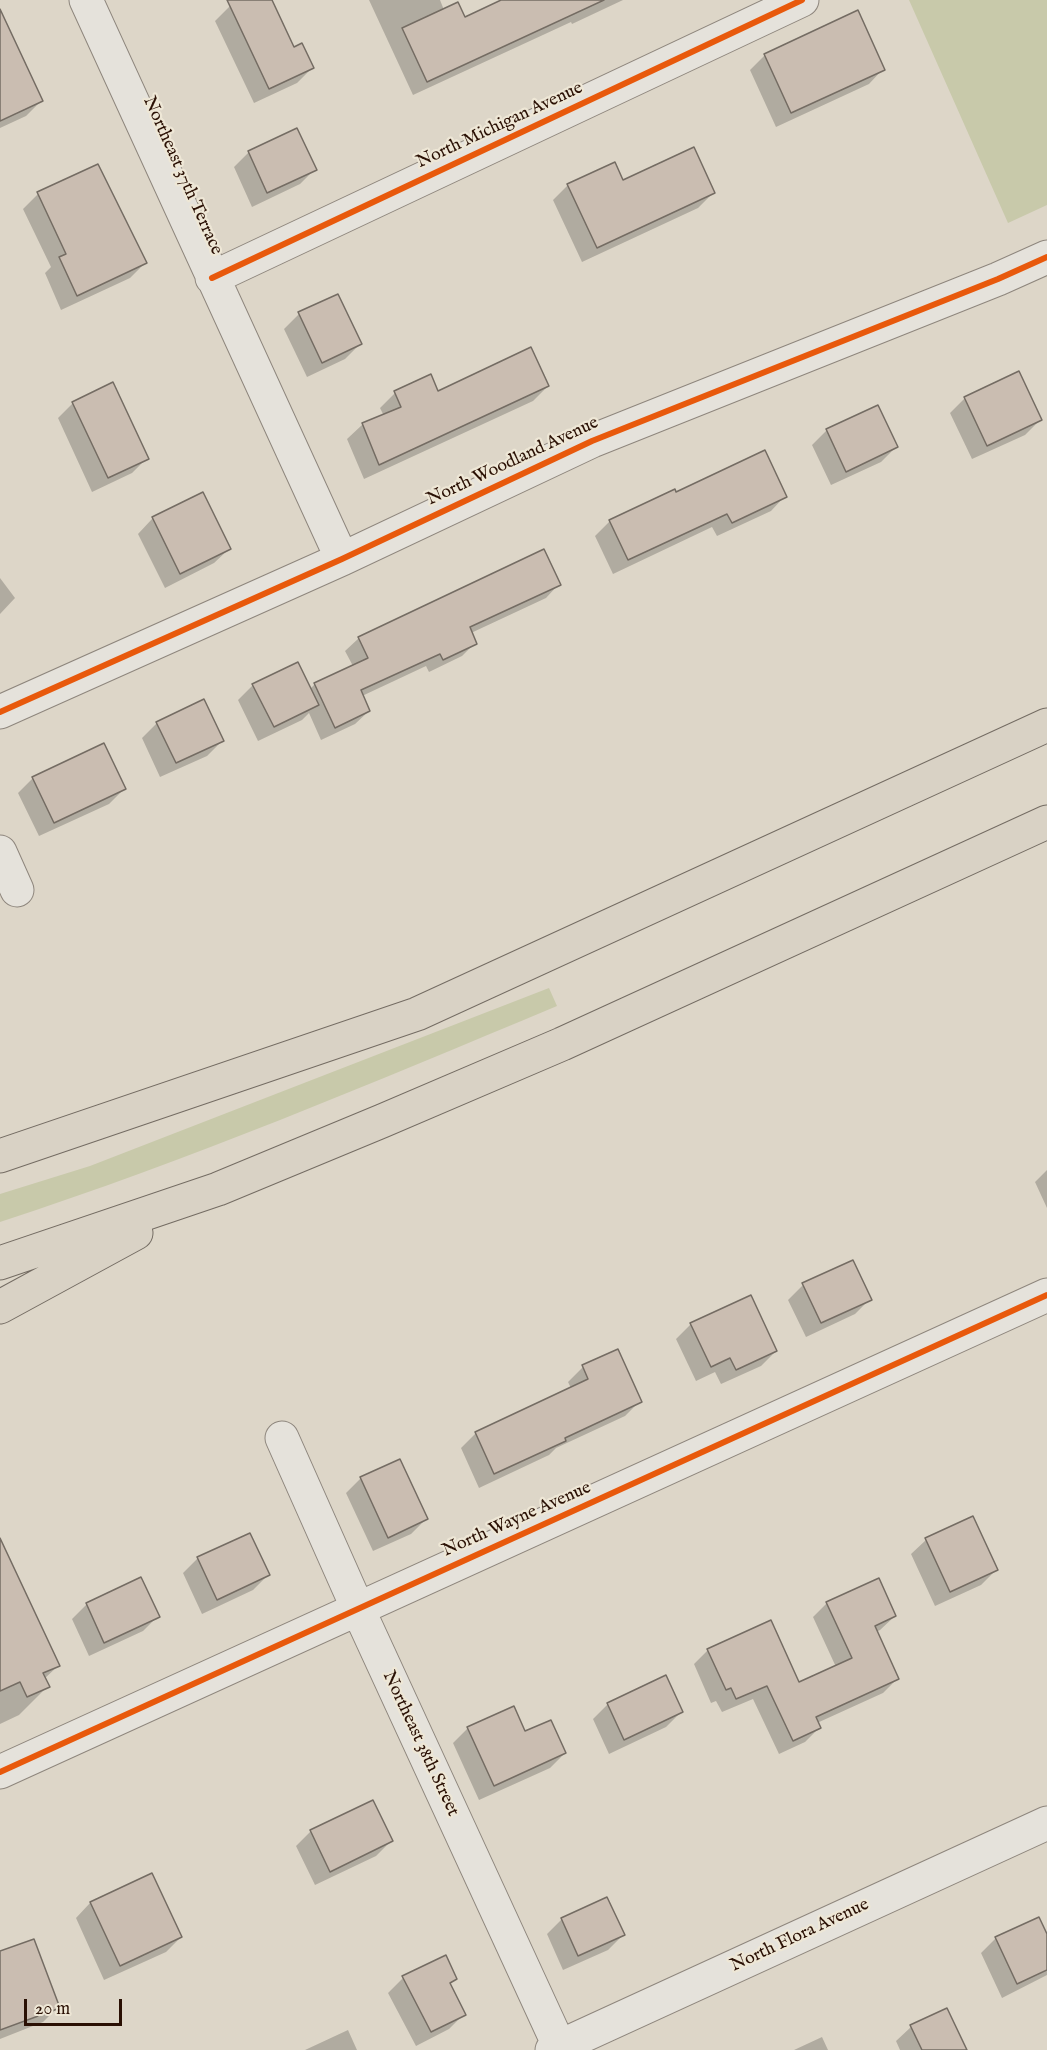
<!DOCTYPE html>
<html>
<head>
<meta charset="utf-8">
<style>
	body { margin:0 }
	#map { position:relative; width:1047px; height:2050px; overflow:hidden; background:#ddd6c8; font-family:"IM FELL English",serif }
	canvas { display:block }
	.scale { position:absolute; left:24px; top:1999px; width:98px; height:27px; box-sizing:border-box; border:3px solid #2a1004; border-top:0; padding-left:8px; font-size:18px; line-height:21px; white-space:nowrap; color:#2a1004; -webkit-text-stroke:4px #eee7d6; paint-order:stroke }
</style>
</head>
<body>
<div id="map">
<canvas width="1047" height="2050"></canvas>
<div class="scale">20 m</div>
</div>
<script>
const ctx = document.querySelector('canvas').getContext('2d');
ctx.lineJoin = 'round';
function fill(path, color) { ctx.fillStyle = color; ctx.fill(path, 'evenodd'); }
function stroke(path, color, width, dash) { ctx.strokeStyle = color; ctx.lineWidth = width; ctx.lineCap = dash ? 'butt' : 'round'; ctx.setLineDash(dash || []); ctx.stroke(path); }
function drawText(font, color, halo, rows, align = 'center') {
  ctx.font = font + ' "IM FELL English",serif'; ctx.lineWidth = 4.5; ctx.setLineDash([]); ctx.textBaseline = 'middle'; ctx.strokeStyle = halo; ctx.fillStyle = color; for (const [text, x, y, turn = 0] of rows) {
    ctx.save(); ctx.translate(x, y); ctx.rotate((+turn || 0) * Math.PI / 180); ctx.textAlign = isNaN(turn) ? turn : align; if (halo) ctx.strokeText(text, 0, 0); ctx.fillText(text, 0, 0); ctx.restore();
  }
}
const green = new Path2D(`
	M909,0h138v205l-39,18z
	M549,988l8,18c-184,77 -367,154 -557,216v-28l90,-28z`);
const shadow = new Path2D(`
	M244,0h26l23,49 19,19 -15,15 -43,20 -39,-82 15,-15z
	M369,0h71l4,10 20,9 40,-19h119l-51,24 -1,-2 -158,73z
	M857,12l26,57 -14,15 -93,43 -26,-57 14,-14z
	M0,20l41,81 -15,15 -26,12z
	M297,130l18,39 -15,15 -48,23 -18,-40 15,-15z
	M623,182l90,11 -15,15 -116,54 -29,-62 15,-15z
	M38,194l107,69 -15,15 -69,32 -16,-37 6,-6 -28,-58z
	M299,314l61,30 -15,15 -38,18 -23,-48z
	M548,386l-15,15 -169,78 -17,-40 15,-14 22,-9 -4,-8 15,-15h43z
	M965,398l75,22 -15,15 -53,24 -22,-46z
	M73,403l74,55 -15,15 -40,19 -34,-74z
	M827,430l69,17 -15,15 -50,23 -19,-40z
	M202,494l27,55 -15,14 -49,25 -27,-54 14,-15z
	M676,494l109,2 -14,15 -54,25 -5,-9 -99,47 -18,-38 15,-15z
	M0,578l15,20 -15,16z
	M559,584l-13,14 -75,35 4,10 -13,13 -33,16 -3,-6 -64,30 7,15 -14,13 -34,16 -12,-27 -7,7 -44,21 -20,-41 15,-15 56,5 6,-6 38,-18 -8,-15 14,-13z
	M157,723l65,18 -15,15 -47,21 -18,-39z
	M33,778l91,11 -15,15 -70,32 -21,-43z
	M1047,1170v38l-12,-26z
	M803,1285l67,14 -15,15 -49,23 -18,-37z
	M691,1324l85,27 -15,15 -40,18 -6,-12 -19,9 -20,-42z
	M583,1367l57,34 -15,15 -69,32 -7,7 -70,33 -18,-40 15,-15 95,-45 -3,-6z
	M361,1478l65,41 -15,15 -38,17 -27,-58z
	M926,1540l70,30 -15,15 -46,21 -24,-52z
	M0,1542l58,124 -14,13 4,7 -29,29 -19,9z
	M198,1558l70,17 -15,15 -51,24 -19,-41z
	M827,1603l68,13 -15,14 -4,2 21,47 -14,14 -66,30 2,5 -14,14 -26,12 -26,-55 -31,13 -6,-11 -5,2 -17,-39 14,-14 90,34 38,-17 -23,-50z
	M87,1604l71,12 -15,15 -54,25 -17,-37z
	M608,1704l73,8 -15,15 -57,27 -16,-35z
	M513,1708l12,25 40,20 -15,15 -71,32 -26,-57 14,-14z
	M311,1831l80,10 -15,15 -61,29 -19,-39z
	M152,1875l29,62 -15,15 -62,28 -28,-62 14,-15z
	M562,1919l61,16 -15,15 -45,20 -16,-36z
	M996,1938h51v37l-45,23 -21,-45z
	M0,1953l58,54 -15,15 -43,17z
	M403,1978h53l-7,7 15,29 -15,15 -33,17 -28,-53z
	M946,2010l19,40h-65l-4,-9 15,-14z
	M348,2030l9,20h-52z
	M822,2037l6,13h-34z`);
const building = new Path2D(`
	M227,0h45l22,47 8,-4 12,25 -45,21z
	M501,0h103l-177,82 -25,-54 56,-26 7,15z
	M0,9l43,92 -43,20z
	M858,10l27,60 -94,43 -27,-59z
	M297,128l20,42 -50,23 -19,-42z
	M694,147l21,46 -118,55 -30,-64 48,-22 8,18z
	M98,164l49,99 -70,33 -18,-39 7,-3 -29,-62z
	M338,294l24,50 -40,19 -24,-51z
	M531,347l18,39 -170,79 -17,-42 39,-16 -7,-16 37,-17 7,17z
	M1019,371l23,49 -55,26 -23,-49z
	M113,382l36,77 -41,19 -36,-76z
	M878,405l20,42 -52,25 -20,-43z
	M765,450l22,47 -55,26 -5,-9 -99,46 -19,-40 66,-31 1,3z
	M203,492l28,57 -51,25 -28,-57z
	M544,549l17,36 -91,42 7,17 -34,16 -3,-6 -79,36 9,21 -35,17 -21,-45 54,-25 -10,-21z
	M298,662l21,43 -45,22 -22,-43z
	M204,699l20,42 -48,22 -20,-41z
	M104,743l22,46 -72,34 -22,-46z
	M853,1260l19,40 -51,23 -19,-40z
	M751,1295l26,56 -41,19 -6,-12 -19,9 -21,-44z
	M618,1349l24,53 -77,36 1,3 -72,33 -19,-42 113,-53 -6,-14z
	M400,1459l28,60 -40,19 -28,-61z
	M973,1516l25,54 -48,22 -25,-54z
	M250,1533l20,42 -53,25 -20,-43z
	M0,1538l60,128 -17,7 7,14 -23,10 -7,-15 -20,9z
	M141,1577l19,40 -56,26 -18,-40z
	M879,1578l17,38 -21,10 24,53 -83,38 5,11 -28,13 -26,-55 -31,13 -5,-11 -5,2 -19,-41 64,-29 28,62 53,-24 -26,-56z
	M666,1675l17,37 -59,28 -17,-37z
	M514,1706l11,25 26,-11 15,33 -72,33 -27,-59z
	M373,1800l20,41 -63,31 -20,-42z
	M152,1873l30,64 -62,29 -30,-64z
	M607,1897l18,38 -47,21 -17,-38z
	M1039,1917l8,17v36l-30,14 -22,-47z
	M34,1939l26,69 -60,22v-79z
	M446,1955l11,24 -7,4 16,32 -35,17 -29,-56z
	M947,2008l20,42h-45l-12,-25z`);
const minor = new Path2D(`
	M86,0l256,559
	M212,278l590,-278
	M0,712l342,-153 250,-118 406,-162 49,-22
	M0,852l17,38
	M282,1438l76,171 203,441
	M0,1772l1047,-477
	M552,2050l495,-227`);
const highway = new Path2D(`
	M0,1156l417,-142 630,-289
	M0,1263l218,-74 164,-68 180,-77 485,-222
	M0,1307l136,-74`);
const cycleway = new Path2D(`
	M212,278l590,-278
	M0,712l342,-153 250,-118 406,-162 49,-22
	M0,1772l1047,-477`);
const streetNames = [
	["North Michigan Avenue",500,126,-25],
	["Northeast 37th Terrace",182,176,66],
	["North Woodland Avenue",513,462,-25],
	["North Wayne Avenue",517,1520,-24],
	["Northeast 38th Street",420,1744,65],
	["North Flora Avenue",800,1936,-25]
];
fill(green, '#c8c9aa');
fill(shadow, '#0003');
fill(building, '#cabdb1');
stroke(building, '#746c63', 1.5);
stroke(minor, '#8e867d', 35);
stroke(highway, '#746c63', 35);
stroke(minor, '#e5e2db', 33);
stroke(highway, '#d9d2c5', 33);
stroke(cycleway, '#e8590c', 6);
drawText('18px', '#2a1004', '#eee7d6', streetNames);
</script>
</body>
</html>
